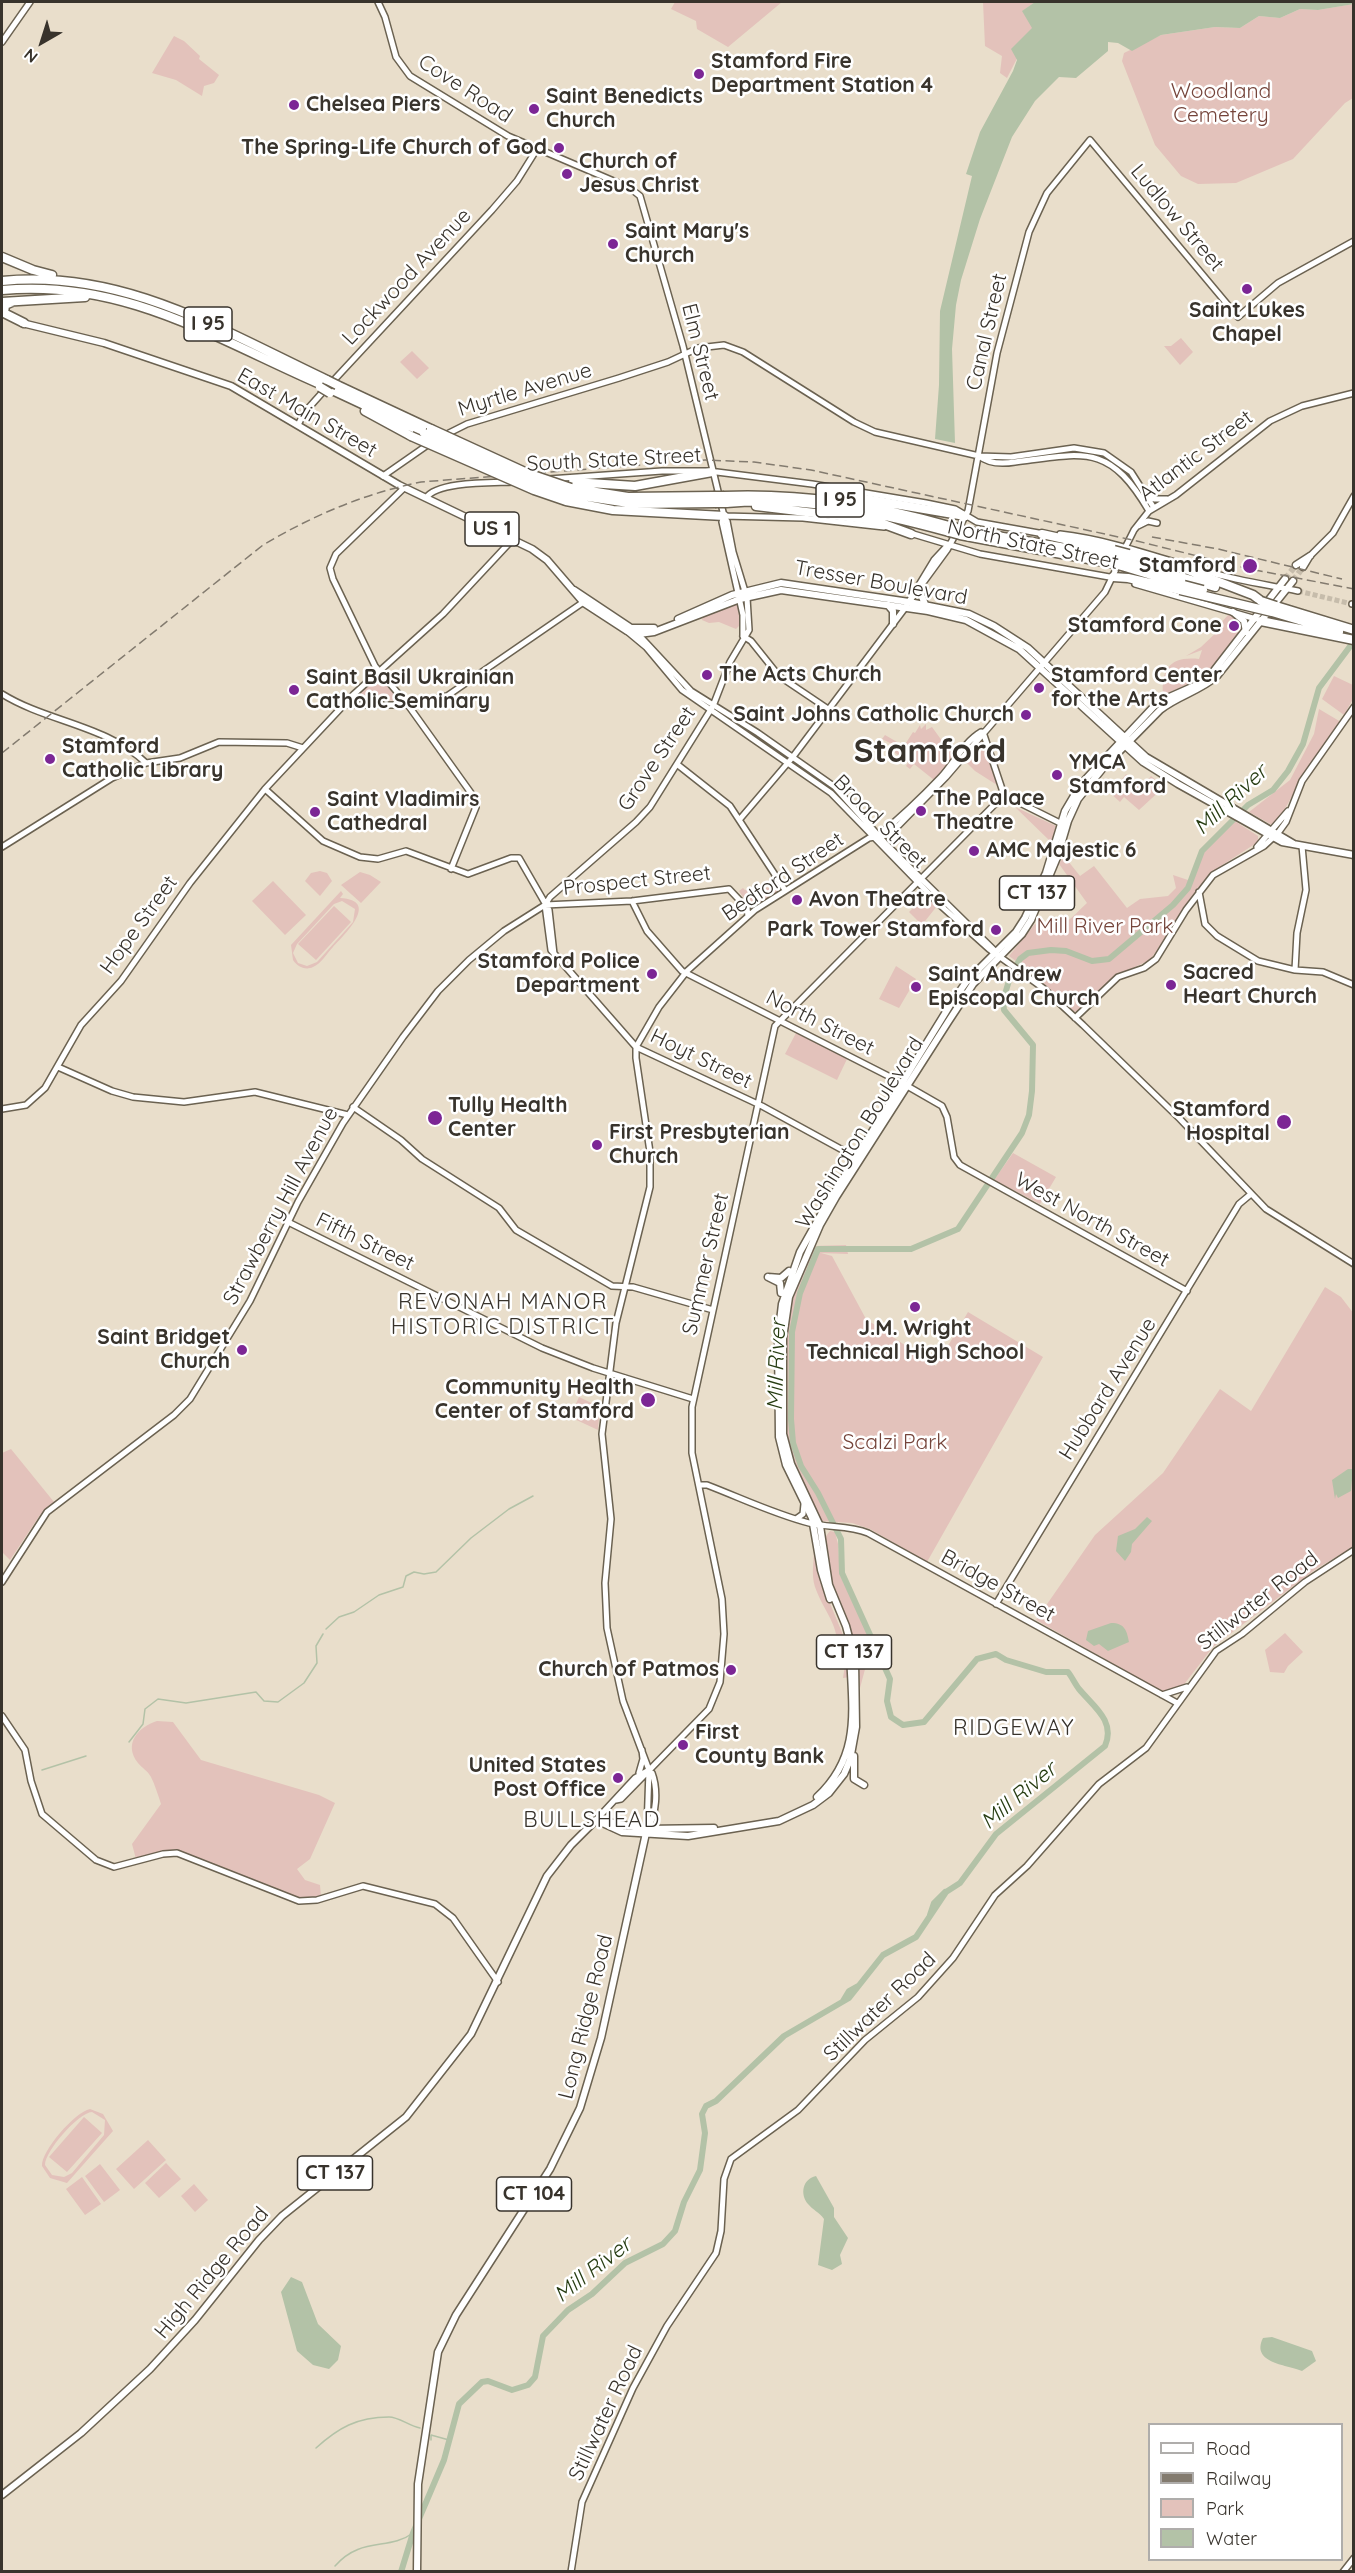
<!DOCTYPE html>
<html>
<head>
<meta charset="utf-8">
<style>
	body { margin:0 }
	#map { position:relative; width:1355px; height:2573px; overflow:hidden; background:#e9decb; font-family:Quicksand,sans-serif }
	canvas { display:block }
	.frame { position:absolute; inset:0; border:3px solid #38332c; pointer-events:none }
	.legend { position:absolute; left:1148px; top:2423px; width:195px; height:138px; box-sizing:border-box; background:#fff; border:2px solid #afadab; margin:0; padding:8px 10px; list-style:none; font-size:18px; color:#38332c }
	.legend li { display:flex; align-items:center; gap:12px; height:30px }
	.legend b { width:30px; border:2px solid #afadab }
	.north { position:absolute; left:12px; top:12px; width:60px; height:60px; -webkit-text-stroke:4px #fff; paint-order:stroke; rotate:219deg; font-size:16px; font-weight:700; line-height:24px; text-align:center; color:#38332c }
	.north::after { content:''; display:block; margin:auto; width:21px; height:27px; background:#38332c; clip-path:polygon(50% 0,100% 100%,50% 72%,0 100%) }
</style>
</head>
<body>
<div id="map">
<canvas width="1355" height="2573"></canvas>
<div class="frame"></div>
<ul class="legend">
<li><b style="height:8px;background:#fff"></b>Road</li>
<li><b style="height:8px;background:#837b6f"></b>Railway</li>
<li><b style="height:16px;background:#e3c2bb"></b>Park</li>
<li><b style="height:16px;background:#b3c2a7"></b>Water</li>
</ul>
<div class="north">N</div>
</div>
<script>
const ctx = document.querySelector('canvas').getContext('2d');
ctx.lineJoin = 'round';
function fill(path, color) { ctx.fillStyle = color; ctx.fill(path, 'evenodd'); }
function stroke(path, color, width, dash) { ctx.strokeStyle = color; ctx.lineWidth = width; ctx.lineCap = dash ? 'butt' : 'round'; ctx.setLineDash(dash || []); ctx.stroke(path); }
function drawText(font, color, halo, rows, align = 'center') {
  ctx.font = font + ' Quicksand,sans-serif'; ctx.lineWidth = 5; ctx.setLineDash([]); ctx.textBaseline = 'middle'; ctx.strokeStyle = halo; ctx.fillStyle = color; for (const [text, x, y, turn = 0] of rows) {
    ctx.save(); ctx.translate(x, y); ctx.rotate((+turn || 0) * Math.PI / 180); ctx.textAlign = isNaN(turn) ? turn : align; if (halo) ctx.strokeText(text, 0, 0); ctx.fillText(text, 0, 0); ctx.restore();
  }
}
const green = new Path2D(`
	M675,2h107l-54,45 -31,-18 -1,-8 -25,-12z
	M983,2h52l-12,9 10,16 -26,51 -7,-5 2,-17 -17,-10z
	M1353,4v94l-8,5 -52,56 -57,24 -38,1 -17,-8 -26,-31 -33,-84 2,-8 37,-18 54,-8 25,1 19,-12 21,2 20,-9 18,1z
	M174,36l10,5 16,15 -1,3 20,16 -5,8 -10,3 -2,10 -26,-16 -24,-7z
	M1181,338l12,14 -13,13 -16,-19h7z
	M412,351l17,17 -12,11 -17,-17z
	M734,603l4,2 2,20 -4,4 -17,-7 -10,1 -7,-3 1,-4z
	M1229,614l10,2 6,14 -41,47 -41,18c-2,-27 8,-39 36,-36l3,-9 -16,6 15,-9 20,-19 -2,-3z
	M1334,676l19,9v14l-9,16 -22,-16z
	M379,677l19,21v3l-39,-3v-4z
	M1319,709l22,13 -31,42 -28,50 -10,11 -23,-13 41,-32 24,-46z
	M926,724v6l6,-3 13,18 7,-3 3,10 -5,12 -16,16 -20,-16 -4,5 -4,-3 2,-3 -15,-12 1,-6 -12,-6 3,-4 19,11 9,-14 2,1 5,-8 1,4z
	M982,739l15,46 -22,-14 -11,-11z
	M1126,774l12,11 3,-3 3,3 7,-9 13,11 -25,23 -15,-13 -4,5 -12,-11 5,-6 3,2z
	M1015,807l41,19 -4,15 -1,1z
	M1233,820l25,16v6l-48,31 -60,87 -35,16 -38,36 -4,-1 -41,-38 -23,-17 26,-32c23,11 35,-5 52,-21l-28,-39 5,-8 16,20 14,-10 33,42 13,-9 28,-3 8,-8 -3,-13 18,6 11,-30z
	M320,871l7,2 5,8 -12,15 -15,-15 6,-8z
	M360,872l10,3 11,7 -20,21 -20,-18z
	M273,881l33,34 -21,20 -33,-34z
	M776,883l4,8 -26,16 -6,-2 -9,-14 4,-3 2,2 29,-3z
	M341,891l2,3 -3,4c41,2 4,37 -7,49 -6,6 -12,17 -20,20 -8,4 -16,-1 -20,-7l-2,-15zM342,901l13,8 -2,13 -36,40 -10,4 -9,-3 -5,-10 4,-9 37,-40z
	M926,895l11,11 -15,19 -13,-13z
	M334,906l17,16 -35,38 -18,-16z
	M896,966l20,13 -17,29 -20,-9z
	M796,1033l51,26 -10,21 -52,-26z
	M1013,1153l43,24 -16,27 -46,-24z
	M846,1245l2,9 -27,-1 11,3 34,63 70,47 32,-54 75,45 -116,205 -57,-33 -18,-6 -30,-2 -29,-56 -7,-23v-117l8,-38 19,-41z
	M1325,1287l16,10 13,17 -1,233 -37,22 -103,78 -31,40 -19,5 -127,-72 59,-85 68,-62 57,-84 31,22z
	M579,1397l21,10 -2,23 -28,-13z
	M11,1449l43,53 -14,13 -30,45 -8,-8v-99z
	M830,1531l5,1 3,12 2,31 40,86 -12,-3 -8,30 -2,-24 -31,-96 -1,-32z
	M814,1549l10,40 22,53 4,35 -7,1 2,-13 -9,-3c6,-37 -9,-43 -21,-75 -4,-13 -1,-25 -1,-38z
	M1285,1633l18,19 -15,14 -4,7 -14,-1 -5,-22z
	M157,1721l16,1 28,38 118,35 16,8 -25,56 -13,10 8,11 15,5 1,11 -15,3 -12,-3 -115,-45 -24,2 -19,6 -4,-15 29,-40c-3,-9 -6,-19 -10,-27 -3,-6 -9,-9 -13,-14 -15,-19 0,-36 19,-42z
	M90,2109l13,5 10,17 -46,52 -17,-5 -8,-12c-1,-15 33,-54 48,-57zM92,2112l13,8 -1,15 -32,38 -8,4 -12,-2 -7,-10c0,-14 33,-52 47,-53z
	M84,2117l18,16 -35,39 -18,-15z
	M148,2140l18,20 -32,29 -18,-20z
	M166,2163l15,16 -22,19 -14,-15z
	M100,2164l20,26 -16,12 -19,-26z
	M82,2177l19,27 -16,11 -19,-26z
	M194,2184l14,16 -13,12 -14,-16z`);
const water = new Path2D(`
	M1035,2h318l1,2 -36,6 -18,-1 -20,9 -21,-2 -19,12 -25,-1 -54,8 -29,16 -14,-8 -10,-1v9l-32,27 -17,-1 -24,24 -23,36 -32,82 -19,61 -5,25 -4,44 3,94 -20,-4 4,-54 1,-74 32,-135 -6,-2 14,-42 33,-61 4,-11 -6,-11 21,-21 -10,-17z
	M1348,1469h5l-2,22 -13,7 -2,-4 -1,5 -3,-19z
	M1147,1517l5,4 -20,23 -1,8 -6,9 -9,-10 2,-15 17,-7z
	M1111,1623c14,0 16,8 18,19l-21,9 -9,-7 -5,2 -8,-6 2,-9z
	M816,2176l18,32v9l14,21 -8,17 2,9 -10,6 -14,-5 6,-46c-5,-7 -11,-9 -16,-15 -8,-9 -6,-25 8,-28z
	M291,2277l11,5 16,42 23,22 -3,14 -9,9 -16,-4 -16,-14 -16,-59z
	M1272,2337l40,14 4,10 -14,10c-12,-6 -52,-7 -39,-33z`);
const stream = new Path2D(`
	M326,1629l13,-12 15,-5 25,-17 24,-8 3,-11 8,-4 10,2 12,-2 35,-34 38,-29 24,-13
	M129,1742l14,-18 2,-15 13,-10 28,4 70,-11 8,9 14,1 26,-19 13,-20 -1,-17 7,-12
	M42,1770l44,-14
	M431,2440v-5l18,5
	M316,2448c22,-20 41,-31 73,-31 10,0 20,9 31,11
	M335,2566c26,-30 54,-15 78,-33`);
const river = new Path2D(`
	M930,1915l4,-12 11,-11
	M843,2001l6,-10 9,-5
	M401,2572l12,-39 31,-73 15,-56 23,-22 6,-1 24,9 16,-5 7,-8 8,-41 25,-26 24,-16 33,-31 38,-19 12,-13 9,-29 16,-32 5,-37 -3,-19 4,-8 10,-5 68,-65 65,-38 34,-43 33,-18 30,-45 14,-9 36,-49 109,-88c11,-25 -12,-40 -26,-57 -4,-5 -7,-12 -11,-17h-22l-40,-12 -10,-6 -19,5 -53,63 -21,3 -12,-8 -4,-16 3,-22 -48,-106 -1,-34 -23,-46 -17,-27 -8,-23 -2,-24 1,-87 8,-39 18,-44h93l47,-20 64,-96 7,-18 3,-24 1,-46 -29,-35 -1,-9 7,-24 10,-18 8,-6 23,-3 15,1 26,10 17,-2 64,-54 15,-17 14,-37 46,-46 25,-15 15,-19 15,-27 16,-56 35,-47`);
const secondaryTunnel = new Path2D(`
	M1298,591l54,13`);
const primaryTunnel = new Path2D(`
	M1285,579l11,-14
	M1293,581l10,-14`);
const secondary = new Path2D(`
	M378,2l7,15 11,40 14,19 98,60 122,52 10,8 43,150 41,170 -2,6 21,93v21
	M2,42l28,-40
	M298,425l6,-12 17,-19 171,-184 25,-29 20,-32
	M443,436l24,-12 152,-46 49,-16 30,-14 26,-3 19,7 111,70 21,10 104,24 32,1 63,-9 30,5 27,19 23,36
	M979,456c10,8 24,8 36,6 70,-9 94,-19 134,49
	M383,476l46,-32
	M549,479l113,-8h47l103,13 114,19 29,6 22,13 67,12
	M404,488l-68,66 -6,14 3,11 42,87 33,39 68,95v7l-25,62
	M1148,495l6,4h13
	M426,498c11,-17 66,-15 87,-16
	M724,516l79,2 81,9
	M1138,526l10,-5 9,2
	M910,533l70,21 135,24
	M1060,534c52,6 101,25 152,39 28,8 57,12 86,18
	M1122,554l12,-24 15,-19 27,-16 94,-74 32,-15 52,-13
	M1310,556l23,-23 21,-37
	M1135,584l121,35
	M909,602l38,-52 21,-39 29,-158 32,-121 18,-39 43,-53 148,177 40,-34 76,-42
	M1352,604h2
	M628,632l18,15 36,43 149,103 109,112 49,44 54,39 40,37 97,94 86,90 88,55
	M637,633l54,58 67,42 77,54 50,56 110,108
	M743,636l8,5 28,35 49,33
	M2,694c45,28 104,31 144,69
	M345,705h63l39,-9 138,-95
	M983,732l21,63
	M678,765l52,41 55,84
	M265,789l58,52 37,16 18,2 28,-8 62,23 43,-16h8l30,52 5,44
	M1004,795l60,30
	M740,819l52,-61 113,-150 29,-48 13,-14
	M879,835c22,-18 42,-37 62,-58 13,-14 23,-35 40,-45
	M2,847l110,-69 34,-15 34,-5 39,-16 68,1 16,5
	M1257,847l31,-36
	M1199,892l6,32 12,12 41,25 37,9 28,2 31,13
	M632,901l15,30 35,40 220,112 40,23 5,11 7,40 6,8 227,126
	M545,905l6,45 85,97 126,59 97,53
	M545,905l87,-4 97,-12 18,19 1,8
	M1295,970l2,-37 9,-43 -4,-44
	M1075,1018l43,-41 26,-9 12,-9 30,-49 27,-35 51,-29 14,-13 8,-11 16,-41 52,-74
	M58,1067l54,24 21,6 51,5 71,-10 93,23
	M353,1107l48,33 21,19 77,49 17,22 96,56 21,1 80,23
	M2,1109l24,-4 19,-17 36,-63 40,-44 69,-98 75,-94 89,-95 89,-80 70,-75
	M288,1222l254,126 51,20 100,31
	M699,1485h8c34,13 67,29 102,38 20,5 40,2 59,10l309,170
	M796,1519l7,-5 1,-10
	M2,1582l45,-70 127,-97 16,-16 60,-98 48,-99 45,-79 60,-86 35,-46 31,-31 35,-29 41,-26 5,-8 86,-75 14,-15 63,-101 17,-44 19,-32 -2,-32 -14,-46 -6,-31 -3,-1
	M996,1604l243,-400 12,-10
	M1162,1695l25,-8
	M2,1716l23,34 6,31 11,33 54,46 18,7 49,-13 14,-1 122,48 18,-1 46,-14 72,18 18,14 45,64
	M639,1773l4,-14 -1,-9
	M616,1800l5,-1 88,-90 11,-27 4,-48 -2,-35 -30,-146v-46l83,-381 229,-231
	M596,1820l39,-42 14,-8
	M647,1829l2,-59 -26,-69 -16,-73 -2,-45 6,-64 -9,-85 14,-111 34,-136v-35l-14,-94v-11l23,-40 28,-36 68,-61 114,-72 17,-3 13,-10 47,-48 159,-185 14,-29
	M647,1829c10,-14 11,-40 5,-56
	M571,2572l11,-70 51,-114 34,-62 49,-73 5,-22 3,-52 7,-20 67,-49 67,-70 53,-43 35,-39 42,-63 32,-29 72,-82 47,-36 70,-97 26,-17 63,-52 49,-32
	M1343,2572l11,-14`);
const primary = new Path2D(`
	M22,323l82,20 127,43 168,99 133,64 15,11 37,43 43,28 12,3 15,-2 86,-33 41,-9 147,21 38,9 53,29 124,113 35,22 104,58 72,13
	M1296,565l14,-9
	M1303,567l6,-10
	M574,590l57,38h23
	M919,590l6,14
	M888,605l5,6v13
	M1233,612l11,9 2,11
	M678,619l54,-24 49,-12 128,19 60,12 25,12 34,22 118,109 148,87
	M1209,677l76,-98
	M768,1277l12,6 1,10
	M768,1277l13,1 8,-7
	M830,1599l-9,-29 -9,-52 -26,-53 -7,-28 -1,-99 4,-34 18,-52 23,-41 129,-209 15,-21 49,-49 9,-14 21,-45 19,-62 16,-27 77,-82 43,-19
	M854,1756v23l10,6
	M817,1797c45,-42 35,-88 33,-144
	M596,1820l26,12 66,4 91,-15 34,-16 16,-12 15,-19 6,-14 6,-33 -1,-67 -9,-34 -17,-41 -9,-59 -29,-62 -8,-30v-96l6,-41 31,-72 16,-28 112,-175 25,-38 49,-50 9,-14 27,-65 10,-34 10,-22 25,-31 57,-58c17,-14 40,-19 57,-34l76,-95
	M596,1820l51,9 67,-1
	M2,2495l79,-62 69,-64 45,-49 64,-80 23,-24 124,-99 65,-83 76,-158 24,-31 25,-25
	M417,2572l1,-88 20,-132 18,-37 94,-146 30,-61 21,-70 45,-205`);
const highway = new Path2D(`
	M2,257l31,13 19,5
	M2,281c121,-12 219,49 325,99
	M2,290c122,-11 212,48 320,95
	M2,302l83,-5
	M12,302l-7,3 -1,8 20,10
	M337,385l94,44
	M332,390l92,43
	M365,411l46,25
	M573,482l62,4 77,-14
	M571,488l57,9 85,-1
	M569,494l66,10 80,-1
	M842,495l123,21
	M724,496c80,-3 152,9 229,31
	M566,501l47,9 111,6
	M726,503c77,-7 150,9 223,29
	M756,506l117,14 38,14
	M963,530l148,26
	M1042,534l72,16
	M960,535l150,28
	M1129,554l51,13 73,28 8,6
	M1127,561l88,26
	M1125,567l59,18
	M1113,577l15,1 52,12
	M1276,606l78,24
	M1272,612l67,20
	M1261,621l93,19`);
const rail = new Path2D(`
	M1152,537l66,12 124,30
	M2,753l261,-208c51,-30 100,-51 158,-63l284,-22 49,2 57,8 326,71 113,28 104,20`);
const highwayBridge = new Path2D(`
	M327,380l10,5
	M320,387l10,6
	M431,429l96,44 44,15
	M424,433l98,45 47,16
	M411,436l123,54 32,11
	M713,496h11
	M715,503h11
	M953,527l10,3
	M949,532l11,3
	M1114,550l15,4
	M1111,556l16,5
	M1110,563l15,4
	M1184,585l19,5
	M1180,590l92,22
	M1261,601l15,5`);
const markers = [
	[699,74,6,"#7c2695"],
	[294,105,6,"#7c2695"],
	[534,109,6,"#7c2695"],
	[559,148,6,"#7c2695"],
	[567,174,6,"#7c2695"],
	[613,244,6,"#7c2695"],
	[1247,289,6,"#7c2695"],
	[1250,566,8,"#7c2695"],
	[1234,626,6,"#7c2695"],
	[707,675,6,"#7c2695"],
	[1039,688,6,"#7c2695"],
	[294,690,6,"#7c2695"],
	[1026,715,6,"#7c2695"],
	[50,759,6,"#7c2695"],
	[1057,775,6,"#7c2695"],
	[921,811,6,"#7c2695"],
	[315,812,6,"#7c2695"],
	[974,851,6,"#7c2695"],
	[797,900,6,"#7c2695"],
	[996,930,6,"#7c2695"],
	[652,974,6,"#7c2695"],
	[1171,985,6,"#7c2695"],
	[916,987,6,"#7c2695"],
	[435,1118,8,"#7c2695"],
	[1284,1122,8,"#7c2695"],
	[597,1145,6,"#7c2695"],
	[915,1307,6,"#7c2695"],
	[242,1350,6,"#7c2695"],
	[648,1400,8,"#7c2695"],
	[731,1670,6,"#7c2695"],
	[683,1745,6,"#7c2695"],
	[618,1778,6,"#7c2695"]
];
const shields = [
	[208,324,48],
	[840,500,48],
	[492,529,54],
	[1037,893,75],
	[854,1652,75],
	[335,2173,75],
	[534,2194,75]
];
const shieldNames = [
	["I 95",208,324],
	["I 95",840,500],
	["US 1",492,529],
	["CT 137",1037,893],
	["CT 137",854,1652],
	["CT 137",335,2173],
	["CT 104",534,2194]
];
const poiNames = [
	["Stamford Fire",711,62],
	["Department Station 4",711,86],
	["Saint Benedicts",546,97],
	["Church",546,121],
	["Chelsea Piers",306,105],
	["The Spring-Life Church of God",547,148,"right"],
	["Church of",579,162],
	["Jesus Christ",579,186],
	["Saint Mary's",625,232],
	["Church",625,256],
	["Saint Lukes",1247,311,"center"],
	["Chapel",1247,335,"center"],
	["Stamford",1236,566,"right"],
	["Stamford Cone",1222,626,"right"],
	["The Acts Church",719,675],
	["Stamford Center",1051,676],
	["for the Arts",1051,700],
	["Saint Basil Ukrainian",306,678],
	["Catholic Seminary",306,702],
	["Saint Johns Catholic Church",1014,715,"right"],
	["Stamford",62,747],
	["Catholic Library",62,771],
	["YMCA",1069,763],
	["Stamford",1069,787],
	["The Palace",933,799],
	["Theatre",933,823],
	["Saint Vladimirs",327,800],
	["Cathedral",327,824],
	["AMC Majestic 6",986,851],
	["Avon Theatre",809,900],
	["Park Tower Stamford",984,930,"right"],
	["Stamford Police",640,962,"right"],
	["Department",640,986,"right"],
	["Sacred",1183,973],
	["Heart Church",1183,997],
	["Saint Andrew",928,975],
	["Episcopal Church",928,999],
	["Tully Health",448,1106],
	["Center",448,1130],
	["Stamford",1270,1110,"right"],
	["Hospital",1270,1134,"right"],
	["First Presbyterian",609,1133],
	["Church",609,1157],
	["J.M. Wright",915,1329,"center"],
	["Technical High School",915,1353,"center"],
	["Saint Bridget",230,1338,"right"],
	["Church",230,1362,"right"],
	["Community Health",634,1388,"right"],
	["Center of Stamford",634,1412,"right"],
	["Church of Patmos",719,1670,"right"],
	["First",695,1733],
	["County Bank",695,1757],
	["United States",606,1766,"right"],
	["Post Office",606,1790,"right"]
];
const streetNames = [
	["Cove Road",465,89,33],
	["Ludlow Street",1177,218,50],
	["Lockwood Avenue",407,277,-47],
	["Canal Street",987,332,-77],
	["Elm Street",700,352,76],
	["Myrtle Avenue",525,390,-17],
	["East Main Street",307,413,30],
	["Atlantic Street",1196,456,-37],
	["South State Street",614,460,-3],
	["North State Street",1033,545,12],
	["Tresser Boulevard",881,583,10],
	["Grove Street",657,759,-56],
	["Broad Street",880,822,45],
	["Bedford Street",783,877,-34],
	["Prospect Street",637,881,-6],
	["Hope Street",139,925,-54],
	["North Street",820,1023,27],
	["Hoyt Street",701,1059,26],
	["Washington Boulevard",860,1133,-58],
	["Strawberry Hill Avenue",281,1206,-62],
	["West North Street",1092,1220,29],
	["Fifth Street",365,1242,26],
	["Summer Street",706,1264,-77],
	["Hubbard Avenue",1108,1389,-58],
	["Bridge Street",998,1586,29],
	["Stillwater Road",1258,1601,-38],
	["Stillwater Road",880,2007,-44],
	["Long Ridge Road",586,2017,-76],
	["High Ridge Road",212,2273,-50],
	["Stillwater Road",606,2413,-65]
];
const parkNames = [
	["Woodland",1221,92],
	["Cemetery",1221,116],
	["Mill River Park",1105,927],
	["Scalzi Park",895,1443]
];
const waterNames = [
	["Mill River",1231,800,-43],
	["Mill River",777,1365,-88],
	["Mill River",1019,1796,-40],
	["Mill River",593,2270,-38]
];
const neighbourhoodNames = [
	["REVONAH MANOR",503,1302],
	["HISTORIC DISTRICT",503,1327],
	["RIDGEWAY",1014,1728],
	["BULLSHEAD",592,1820]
];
const townNames = [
	["Stamford",930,752]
];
fill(green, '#e3c2bb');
fill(water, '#b3c2a7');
stroke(stream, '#b3c2a7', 1.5);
stroke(river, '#b3c2a7', 6);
stroke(secondaryTunnel, '#c6bcab', 5, [5, 2.5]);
stroke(primaryTunnel, '#c6bcab', 6, [6, 3]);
stroke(secondary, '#6b6251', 8);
stroke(primary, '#6b6251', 9);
stroke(highway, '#6b6251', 11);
stroke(secondary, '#fff', 5);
stroke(primary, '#fff', 6);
stroke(highway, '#fff', 8);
stroke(rail, '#837b6f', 1.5, [9, 4.5]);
stroke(highwayBridge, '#6b6251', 11, []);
stroke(highwayBridge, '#fff', 8);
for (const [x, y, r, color] of markers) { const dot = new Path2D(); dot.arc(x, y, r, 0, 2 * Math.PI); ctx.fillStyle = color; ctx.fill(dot); stroke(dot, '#fff', 2); }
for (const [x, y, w] of shields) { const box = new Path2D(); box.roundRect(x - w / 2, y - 17, w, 34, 4.5); ctx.fillStyle = '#fff'; ctx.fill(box); stroke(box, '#38332c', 1.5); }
drawText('bold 20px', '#38332c', null, shieldNames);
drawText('bold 21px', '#38332c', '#fff', poiNames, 'left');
drawText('21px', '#38332c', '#fff', streetNames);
drawText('21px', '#75443a', '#fff', parkNames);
drawText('italic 22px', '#273d13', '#fff', waterNames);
ctx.letterSpacing = '1.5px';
drawText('22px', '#38332c', '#fff', neighbourhoodNames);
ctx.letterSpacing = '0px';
drawText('bold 33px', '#38332c', '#fff', townNames);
</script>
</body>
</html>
